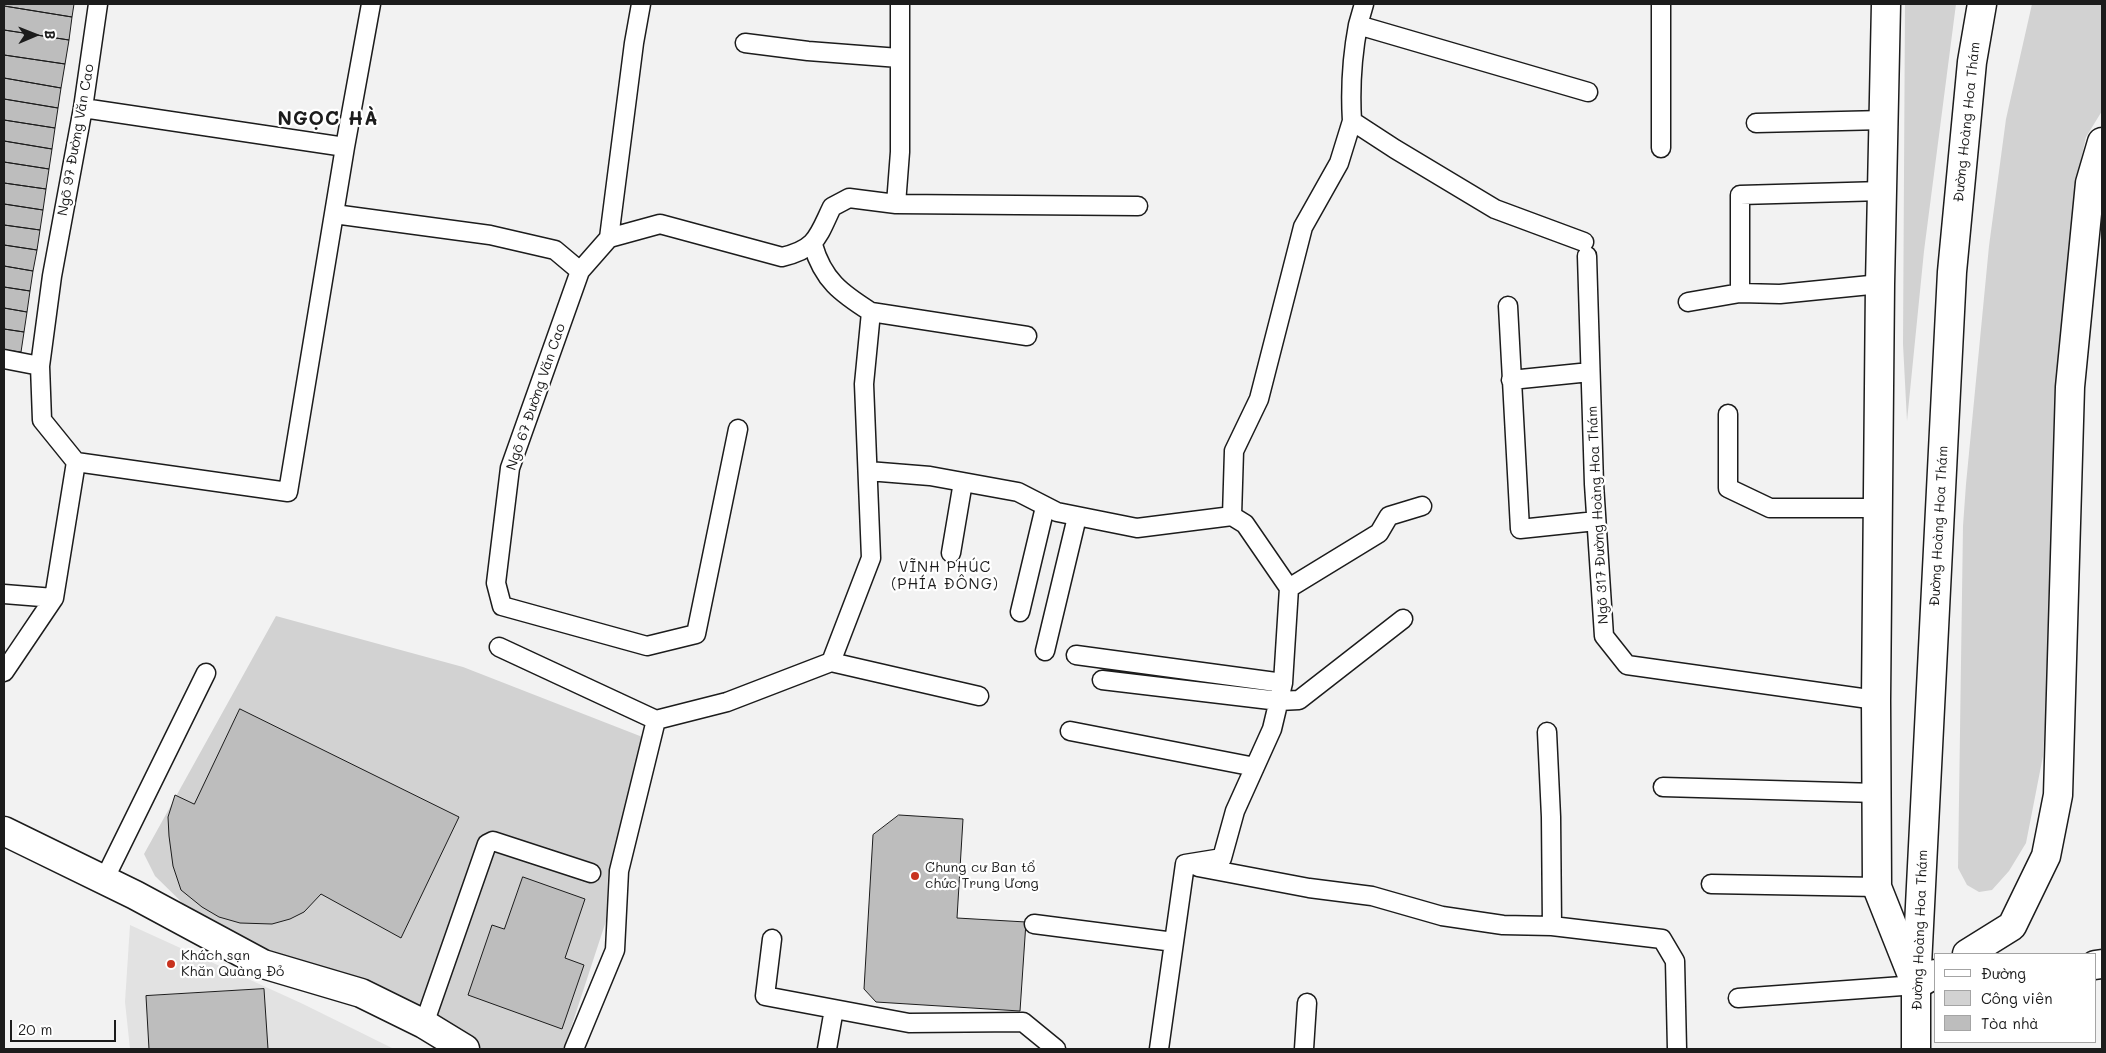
<!DOCTYPE html>
<html>
<head>
<meta charset="utf-8">
<style>
	body { margin:0 }
	#map { position:relative; width:2106px; height:1053px; overflow:hidden; background:#f2f2f2; font-family:Mali,sans-serif }
	canvas { display:block }
	.frame { position:absolute; inset:0; border:5px solid #1c1c1c; pointer-events:none }
	.legend { position:absolute; left:1934px; top:953px; width:162px; height:90px; box-sizing:border-box; background:#fff; border:1px solid #a4a4a4; margin:0; padding:6px 9px; list-style:none; font-size:15px; color:#1c1c1c }
	.legend li { display:flex; align-items:center; gap:10px; height:25px }
	.legend b { width:25px; border:1px solid #a4a4a4 }
	.north { position:absolute; left:10px; top:10px; width:50px; height:50px; -webkit-text-stroke:4px #fff; paint-order:stroke; rotate:89deg; font-size:14px; font-weight:700; line-height:20px; text-align:center; color:#1c1c1c }
	.north::after { content:''; display:block; margin:auto; width:18px; height:22px; background:#1c1c1c; clip-path:polygon(50% 0,100% 100%,50% 72%,0 100%) }
	.scale { position:absolute; left:10px; top:1020px; width:106px; height:22px; box-sizing:border-box; border:2px solid #1c1c1c; border-top:0; padding-left:6px; font-size:15px; line-height:18px; white-space:nowrap; color:#1c1c1c; -webkit-text-stroke:4px #fff; paint-order:stroke }
</style>
</head>
<body>
<div id="map">
<canvas width="2106" height="1053"></canvas>
<div class="frame"></div>
<ul class="legend">
<li><b style="height:6px;background:#fff"></b>Đường</li>
<li><b style="height:14px;background:#d2d2d2"></b>Công viên</li>
<li><b style="height:14px;background:#bdbdbd"></b>Tòa nhà</li>
</ul>
<div class="north">B</div>
<div class="scale">20 m</div>
</div>
<script>
const ctx = document.querySelector('canvas').getContext('2d');
ctx.lineJoin = 'round';
function fill(path, color) { ctx.fillStyle = color; ctx.fill(path, 'evenodd'); }
function stroke(path, color, width, dash) { ctx.strokeStyle = color; ctx.lineWidth = width; ctx.lineCap = dash ? 'butt' : 'round'; ctx.setLineDash(dash || []); ctx.stroke(path); }
function drawText(font, color, halo, rows, align = 'center') {
  ctx.font = font + ' Mali,sans-serif'; ctx.lineWidth = 4.5; ctx.setLineDash([]); ctx.textBaseline = 'middle'; ctx.strokeStyle = halo; ctx.fillStyle = color; for (const [text, x, y, turn = 0] of rows) {
    ctx.save(); ctx.translate(x, y); ctx.rotate((+turn || 0) * Math.PI / 180); ctx.textAlign = isNaN(turn) ? turn : align; if (halo) ctx.strokeText(text, 0, 0); ctx.fillText(text, 0, 0); ctx.restore();
  }
}
const built = new Path2D(`
	M130,925l173,79 91,45h-264l-5,-47z`);
const green = new Path2D(`
	M1905,4h51l-32,247 -17,170 -4,-77z
	M2032,4h70v107l-16,26 -5,22 -38,597 -17,87 -17,28 -17,19 -13,2 -12,-7 -9,-17 5,-342 3,-42 23,-238 17,-127z
	M276,616l187,51 182,71 -37,137 -2,46 -42,128h-88l-269,-122 -52,-51 -11,-22z`);
const building = new Path2D(`
	M4,4h70l-2,13 -68,-11z
	M4,6l68,11 -3,23 -65,-10z
	M4,30l65,10 -4,24 -61,-9z
	M4,55l61,9 -4,24 -57,-10z
	M4,78l57,10 -3,20 -54,-9z
	M4,99l54,9 -3,20 -51,-8z
	M4,120l51,8 -3,21 -48,-8z
	M4,141l48,8 -3,20 -45,-7z
	M4,162l45,7 -3,20 -42,-6z
	M4,183l42,6 -3,21 -39,-6z
	M4,204l39,6 -3,20 -36,-5z
	M4,225l36,5 -3,20 -33,-5z
	M4,245l33,5 -4,21 -29,-5z
	M4,266l29,5 -3,20 -26,-4z
	M4,287l26,4 -3,21 -23,-4z
	M4,308l23,4 -3,20 -20,-3z
	M4,329l20,3 -3,20 -17,-2z
	M240,709l219,108 -58,121 -80,-44 -17,18 -14,7 -18,5 -32,-1 -21,-6 -17,-10 -21,-17 -8,-24 -4,-30 -1,-19 7,-22 19,9z
	M899,815l64,4 -6,99 69,4 -6,89 -144,-9 -12,-13 9,-154z
	M523,877l62,22 -20,59 19,7 -22,64 -94,-34 24,-70 12,4z
	M264,989l4,60h-119l-3,-53z`);
const service = new Path2D(`
	M98,4l-15,104 -31,168 -12,90 2,54 34,42 212,30 57,-345 26,-143
	M641,4l-7,39 -25,195 -29,33 -70,197 -14,115 6,23 145,40 49,-12 42,-205
	M1364,4l-6,21 230,67
	M1358,25c-6,32 -8,63 -6,96l43,28 100,60 89,33
	M745,43l63,8 91,7
	M83,108l262,39
	M1756,123l128,-3
	M1661,148v-144
	M896,204l4,-52v-148
	M334,214l156,21 65,15 25,21
	M609,238l51,-14 122,33c35,-8 36,-21 50,-50l17,-9 47,6 242,2
	M813,245c10,35 28,48 58,67
	M1587,256l7,228 10,152 23,29 249,35
	M1740,293v-98l143,-4
	M1688,302l52,-9 40,1 100,-10
	M1508,306l12,223 76,-8
	M4,359l36,7
	M1511,380l79,-8
	M1728,414v74l42,20h110
	M868,471l62,5 88,16 39,20 80,16 95,-12 13,8 44,64 -6,95 -11,46 -37,82 -13,47 -37,6 -26,185
	M1232,516l2,-65 25,-52 44,-172 36,-64 13,-42
	M951,553l12,-71
	M1289,588l90,-55 10,-17 33,-10
	M4,594l50,4 22,-136
	M1020,612l25,-105
	M499,647l157,73 -37,151 -4,79 -41,99
	M1045,651l32,-134
	M1076,655l207,28
	M831,662l148,34
	M4,672l50,-74
	M1102,680l177,21 20,-1 104,-81
	M656,720l71,-18 104,-40 40,-104 -7,-174 7,-72 156,24
	M1070,731l185,36
	M1547,732l4,85 1,109
	M1663,787l213,6
	M1198,867l111,21 63,8 70,20 61,9 49,1 110,13 13,22 2,88
	M104,880l102,-207
	M1711,884l166,3
	M1034,924l140,18
	M772,939l-7,57 144,27 114,-1 33,27
	M1738,998l178,-13
	M424,1024l63,-180 6,-3 98,32
	M827,1049l7,-40
	M1304,1049l3,-46`);
const minor = new Path2D(`
	M4,831l131,64 128,69 98,29 63,31 41,25
	M2095,965l7,-1`);
const secondary = new Path2D(`
	M1916,1049v-64l36,-713 20,-210 10,-58`);
const primary = new Path2D(`
	M1886,4l-6,280 -4,416 1,187 39,98 19,-11
	M1967,954l45,-28 34,-70 12,-61 12,-408 20,-204 12,-41`);
const markers = [
	[915,876,5,"#c8321e"],
	[171,964,5,"#c8321e"]
];
const streetNames = [
	["Đường Hoàng Hoa Thám",1967,122,-84],
	["Ngõ 97 Đường Văn Cao",76,140,-80],
	["Ngõ 67 Đường Văn Cao",536,397,-71],
	["Ngõ 317 Đường Hoàng Hoa Thám",1598,515,-93],
	["Đường Hoàng Hoa Thám",1939,526,-87],
	["Đường Hoàng Hoa Thám",1920,930,-88]
];
const poiNames = [
	["Chung cư Ban tổ",925,868],
	["chức Trung Ương",925,884],
	["Khách sạn",181,956],
	["Khăn Quàng Đỏ",181,972]
];
const neighbourhoodNames = [
	["VĨNH PHÚC",945,567],
	["(PHÍA ĐÔNG)",945,584]
];
const districtNames = [
	["NGỌC HÀ",328,119]
];
fill(built, '#e2e2e2');
fill(green, '#d2d2d2');
fill(building, '#bdbdbd');
stroke(building, '#1c1c1c', 1);
stroke(service, '#1c1c1c', 21);
stroke(minor, '#1c1c1c', 31);
stroke(secondary, '#1c1c1c', 31);
stroke(primary, '#1c1c1c', 31);
stroke(service, '#fff', 18);
stroke(minor, '#fff', 28);
stroke(secondary, '#fff', 28);
stroke(primary, '#fff', 28);
for (const [x, y, r, color] of markers) { const dot = new Path2D(); dot.arc(x, y, r, 0, 2 * Math.PI); ctx.fillStyle = color; ctx.fill(dot); stroke(dot, '#fff', 2); }
drawText('14px', '#1c1c1c', '#fff', streetNames);
drawText('14px', '#1c1c1c', '#fff', poiNames, 'left');
ctx.letterSpacing = '1px';
drawText('15px', '#1c1c1c', '#fff', neighbourhoodNames);
ctx.letterSpacing = '0px';
ctx.letterSpacing = '1px';
drawText('bold 19px', '#1c1c1c', '#fff', districtNames);
ctx.letterSpacing = '0px';
</script>
</body>
</html>
